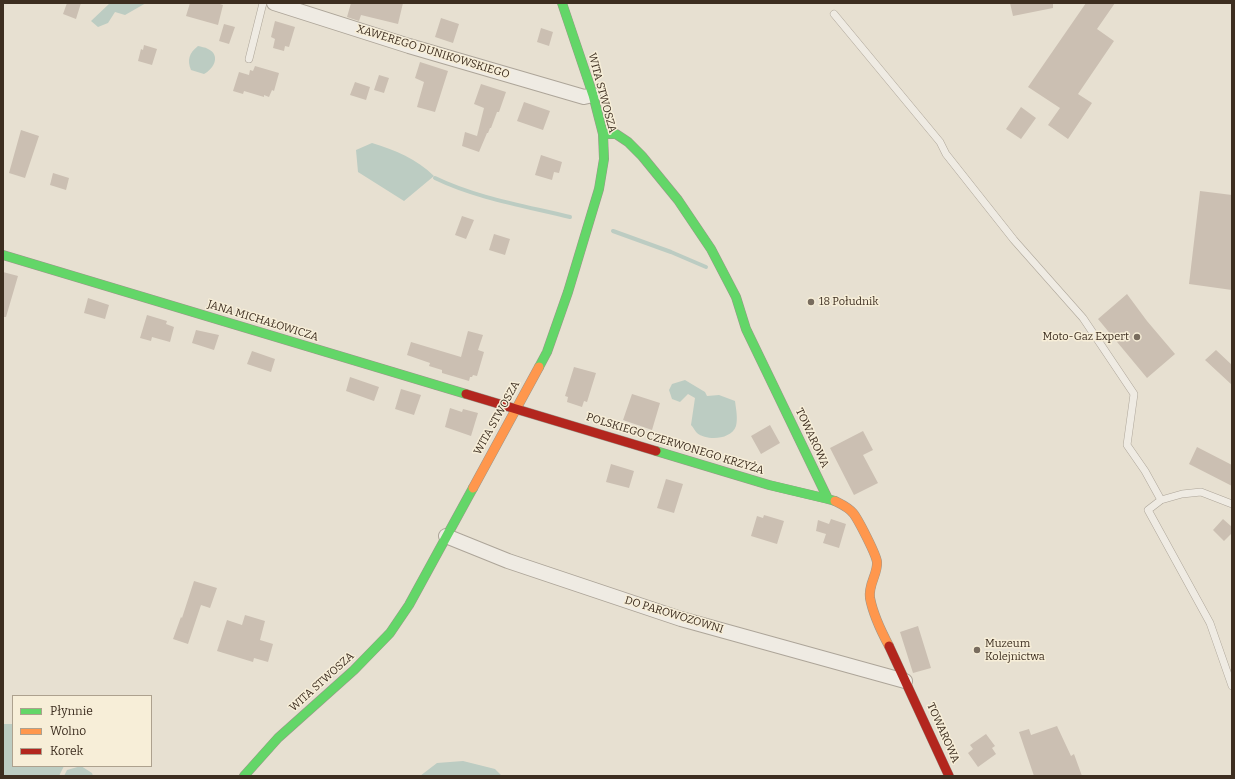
<!DOCTYPE html>
<html>
<head>
<meta charset="utf-8">
<style>
	body { margin:0 }
	#map { position:relative; width:1235px; height:779px; overflow:hidden; background:#e7e0d1; font-family:Bitter,serif }
	canvas { display:block }
	.frame { position:absolute; inset:0; border:4px solid #3d2e20; pointer-events:none }
	.legend { position:absolute; left:12px; top:695px; width:140px; height:72px; box-sizing:border-box; background:#f7eed8; border:1px solid #ada18e; margin:0; padding:5px 7px; list-style:none; font-size:12px; color:#3d2e20 }
	.legend li { display:flex; align-items:center; gap:8px; height:20px }
	.legend b { width:20px; border:1px solid #ada18e }
</style>
</head>
<body>
<div id="map">
<canvas width="1235" height="779"></canvas>
<div class="frame"></div>
<ul class="legend">
<li><b style="height:5px;background:#63d668"></b>Płynnie</li>
<li><b style="height:5px;background:#ff974d"></b>Wolno</li>
<li><b style="height:5px;background:#b3261e"></b>Korek</li>
</ul>
</div>
<script>
const ctx = document.querySelector('canvas').getContext('2d');
ctx.lineJoin = 'round';
function fill(path, color) { ctx.fillStyle = color; ctx.fill(path, 'evenodd'); }
function stroke(path, color, width, dash) { ctx.strokeStyle = color; ctx.lineWidth = width; ctx.lineCap = dash ? 'butt' : 'round'; ctx.setLineDash(dash || []); ctx.stroke(path); }
function drawText(font, color, halo, rows, align = 'center') {
  ctx.font = font + ' Bitter,serif'; ctx.lineWidth = 3; ctx.setLineDash([]); ctx.textBaseline = 'middle'; ctx.strokeStyle = halo; ctx.fillStyle = color; for (const [text, x, y, turn = 0] of rows) {
    ctx.save(); ctx.translate(x, y); ctx.rotate((+turn || 0) * Math.PI / 180); ctx.textAlign = isNaN(turn) ? turn : align; if (halo) ctx.strokeText(text, 0, 0); ctx.fillText(text, 0, 0); ctx.restore();
  }
}
const water = new Path2D(`
	M110,3h36l-21,12 -10,-3 -7,11 -10,4 -7,-6z
	M198,46c3,1 7,1 10,3 13,6 6,20 -4,25l-13,-4c-4,-10 -2,-17 7,-24z
	M372,143c23,7 45,16 62,33l-30,25 -46,-29 -2,-22z
	M685,380l20,12 2,4 12,-1 16,6c1,8 3,17 1,25 -5,14 -29,15 -39,7 -2,-2 -4,-6 -6,-8l4,-27 -7,-4 -8,8 -8,-3 -3,-9 3,-6z
	M3,724h10v42h51l-5,10h-56z
	M463,761l32,8 7,7h-82l17,-13z
	M81,766l11,7 1,3h-29l3,-6z`);
const stream = new Path2D(`
	M435,178c41,20 90,28 135,39
	M613,231l58,21 35,15`);
const building = new Path2D(`
	M67,3h14l-5,16 -13,-5z
	M190,3h27l6,2 -5,20 -32,-9z
	M351,3h52l-5,21 -37,-9 -2,6 -12,-4z
	M1010,3h43v5l-40,8z
	M1086,3h29l-18,26 17,12 -36,53 14,9 -24,36 -20,-14 12,-17 -32,-21z
	M441,18l18,6 -6,19 -18,-6z
	M275,21l20,6 -6,20 -4,-1 -1,5 -11,-3 2,-9 -4,-2z
	M224,24l11,3 -6,17 -10,-3z
	M541,28l12,4 -4,14 -12,-4z
	M144,45l13,4 -5,16 -14,-4 3,-12 2,1z
	M420,62l28,9 -13,41 -18,-5 7,-25 -9,-4z
	M255,66l24,7 -5,18 -2,-1 -3,7 -5,-2v2l-20,-6 -1,3 -10,-3 6,-19 10,3 1,-5 3,1z
	M379,75l10,3 -5,15 -10,-3z
	M355,82l15,5 -4,13 -16,-5z
	M481,84l25,8 -7,20h-2l-6,16h-1l-2,5h-1l-8,19 -17,-6 3,-14 12,4 7,-28 -10,-4z
	M524,102l26,9 -7,19 -26,-9z
	M1021,107l15,11 -15,21 -15,-10z
	M21,130l18,6 -14,42 -16,-5z
	M541,155l21,7 -3,11 -5,-1 -2,8 -17,-5z
	M53,173l16,5 -3,12 -16,-5z
	M1200,191l32,4v95l-43,-6z
	M462,216l12,4 -8,19 -11,-4z
	M494,234l16,5 -5,16 -16,-5z
	M3,272l15,4 -12,41h-3z
	M1127,294l20,27 28,33 -28,24 -49,-59z
	M88,298l21,7 -4,14 -21,-6z
	M147,315l20,6 -1,3 8,3 -4,15 -18,-5 -1,4 -11,-3z
	M196,330l23,5 -5,15 -22,-7z
	M468,331l15,4 -5,15 6,2 -7,24 -4,-1 -1,2h-2l-1,4 -27,-8v-3l-13,-4 1,-3 -23,-8 4,-13 50,15z
	M1216,350l16,15v20l-27,-25z
	M252,351l23,8 -4,13 -24,-8z
	M574,367l22,6 -9,29 -3,-1 -2,6 -15,-5 1,-5 -3,-1z
	M350,377l29,10 -5,14 -28,-10z
	M401,389l20,6 -7,20 -19,-6z
	M632,394l28,9 -8,27 -29,-10z
	M450,408l12,4 1,-3 15,4 -7,23 -26,-9z
	M770,425l10,18 -19,11 -10,-18z
	M863,431l10,19 -10,5 15,28 -24,12 -24,-47z
	M1197,447l35,18v21l-43,-22z
	M611,464l23,7 -5,17 -23,-6z
	M666,479l17,5 -9,29 -17,-5z
	M764,515l20,6 -7,23 -26,-8 6,-20 6,2z
	M831,519l15,5 -7,24 -16,-5 3,-9 -10,-3 2,-11 11,4z
	M1223,519l9,8v6l-8,8 -11,-11z
	M194,581l23,7 -7,20 -9,-3 -13,39 -15,-5 8,-22 1,1z
	M245,615l20,6 -5,19 13,4 -5,18 -14,-4 -1,4 -36,-11 10,-31 15,5z
	M918,626l13,42 -18,5 -13,-41z
	M1057,726l14,30 3,-2 8,22h-48l-15,-44 10,-3 2,6z
	M986,734l9,12 -3,2 4,6 -18,13 -10,-14 5,-4 -3,-4z`);
const lane = new Path2D(`
	M834,14l106,128 6,12 68,86 69,78 51,76 -7,51 18,26 16,29
	M249,59l14,-56
	M1232,504l-31,-12 -19,2 -21,6 -13,10 62,113 22,63`);
const street = new Path2D(`
	M274,3l135,43 175,51 9,-2
	M446,536l62,25 173,58 224,62`);
const fast = new Path2D(`
	M603,134h13l12,8 14,14 36,44 33,49 25,48 10,32 82,170 7,2
	M3,255l463,139
	M539,367l8,-15 21,-60 31,-103 5,-30 -1,-25 -10,-39 -31,-92
	M656,451l113,34 59,14
	M244,776l34,-38 76,-68 36,-37 19,-28 64,-117`);
const slow = new Path2D(`
	M473,488l66,-121
	M835,501c6,3 13,6 18,12 5,6 23,41 24,49 1,12 -9,22 -7,36 3,16 11,33 19,48`);
const jam = new Path2D(`
	M466,394l190,57
	M889,646l60,130`);
const markers = [
	[811,302,4,"#786c5e"],
	[1137,337,4,"#786c5e"],
	[977,650,4,"#786c5e"]
];
const streetNames = [
	["XAWEREGO DUNIKOWSKIEGO",433,52,17],
	["WITA STWOSZA",602,93,75],
	["JANA MICHAŁOWICZA",263,321,17],
	["WITA STWOSZA",497,418,-61],
	["TOWAROWA",812,438,65],
	["POLSKIEGO CZERWONEGO KRZYŻA",675,444,17],
	["DO PAROWOZOWNI",674,615,17],
	["WITA STWOSZA",322,682,-42],
	["TOWAROWA",943,733,66]
];
const poiNames = [
	["18 Południk",819,302],
	["Moto-Gaz Expert",1129,337,"right"],
	["Muzeum",985,644],
	["Kolejnictwa",985,657]
];
fill(water, '#bcccc2');
stroke(stream, '#bcccc2', 4);
fill(building, '#cbbfb2');
stroke(lane, '#ada599', 8);
stroke(street, '#ada599', 16);
stroke(fast, '#9c958a', 10);
stroke(slow, '#9c958a', 10);
stroke(jam, '#9c958a', 10);
stroke(lane, '#efebe3', 7);
stroke(street, '#efebe3', 14);
stroke(fast, '#63d668', 9);
stroke(slow, '#ff974d', 9);
stroke(jam, '#b3261e', 9);
for (const [x, y, r, color] of markers) { const dot = new Path2D(); dot.arc(x, y, r, 0, 2 * Math.PI); ctx.fillStyle = color; ctx.fill(dot); stroke(dot, '#f7eed8', 1.5); }
drawText('11px', '#3d2e20', '#f7eed8', streetNames);
drawText('11px', '#3d2e20', '#f7eed8', poiNames, 'left');
</script>
</body>
</html>
